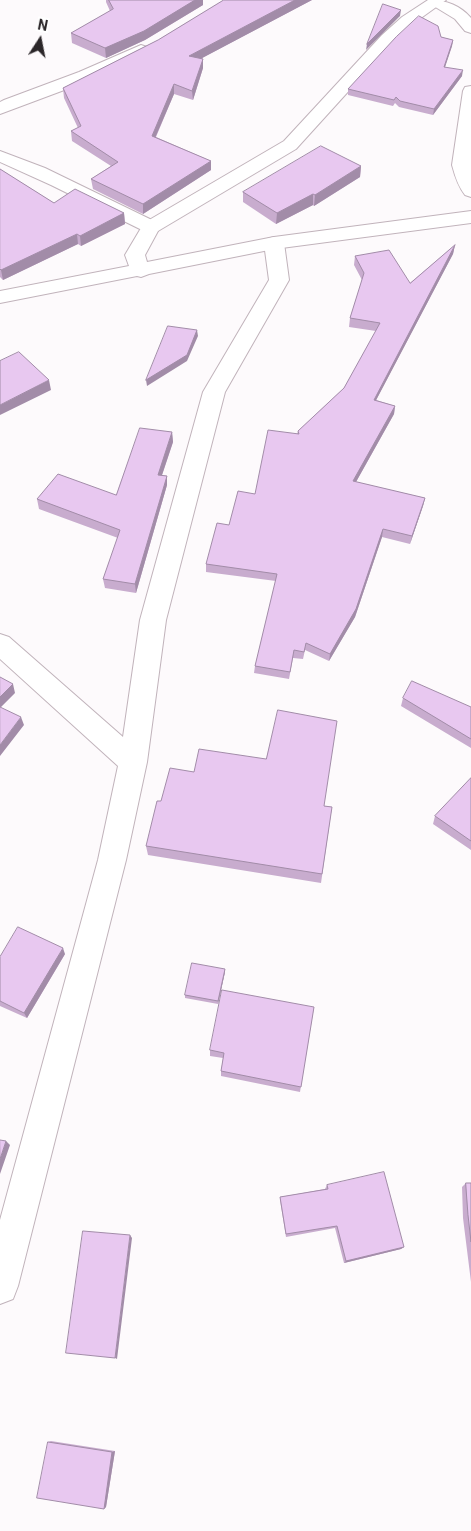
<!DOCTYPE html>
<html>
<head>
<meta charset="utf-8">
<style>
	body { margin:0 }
	#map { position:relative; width:471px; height:1531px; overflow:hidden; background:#fdfafc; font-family:Roboto,sans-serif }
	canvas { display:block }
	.north { position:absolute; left:15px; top:15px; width:50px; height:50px; -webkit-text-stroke:4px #fff; paint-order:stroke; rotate:11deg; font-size:14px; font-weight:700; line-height:20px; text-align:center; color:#2b2629 }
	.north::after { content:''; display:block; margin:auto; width:18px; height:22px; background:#2b2629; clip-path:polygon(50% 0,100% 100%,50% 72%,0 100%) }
</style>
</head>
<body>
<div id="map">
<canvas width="471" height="1531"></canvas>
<div class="north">N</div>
</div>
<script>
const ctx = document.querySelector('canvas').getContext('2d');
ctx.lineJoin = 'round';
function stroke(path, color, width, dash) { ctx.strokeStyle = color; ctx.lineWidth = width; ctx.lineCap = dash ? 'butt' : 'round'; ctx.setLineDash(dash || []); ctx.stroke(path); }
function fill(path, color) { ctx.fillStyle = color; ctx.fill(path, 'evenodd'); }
const minor = new Path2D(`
	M431,0c15,0 30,6 40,18v15l-6,-2 -10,-12 -23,-14 -3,-3z
	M141,45l6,2 2,3 -2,3 -56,27 -91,34v-12l4,-2 75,-28z
	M471,86v111l-6,-2c-7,-9 -10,-19 -13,-30l11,-74 2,-4z
	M0,151l45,17 113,55 2,4 -2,4 -7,2 -7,-2 -93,-46 -51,-23z
	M274,237l7,2 3,4 5,37 -64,112 -59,228 -19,142 -21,98 -108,426 -5,13 -13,5v-84l98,-360 20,-94 -118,-107v-25l9,3 114,100 17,-117 63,-228 66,-112 -5,-37 3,-4z`);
const tertiary = new Path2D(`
	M428,0h18l-32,23 -20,18 -98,108 -138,82 -13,24 2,7 127,-25 197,-26v12l-197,26 -125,25 -8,3 -4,-1 -137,27v-12l129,-25 -4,-11 19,-32 140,-82 98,-106 20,-18z`);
const wall = new Path2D(`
	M106,0h97v5l-58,35 -39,18 -34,-15 -1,-10 39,-22 -4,-9z
	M224,0h88l-110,58 1,1v9l-10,32 -19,-6 -18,43 55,24v9l-68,44 -50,-25 -2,-10 20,-13 -39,-25 -1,-10 7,-3 -14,-30 -1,-10 95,-48z
	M441,37l12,3 -1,6 -7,21 17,9 -29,39 -34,-8 -4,-4 -2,3 -45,-11v-6z
	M361,166l-1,11 -46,29 -1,-1 -37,19 -33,-22v-10z
	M0,169l54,34 70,10 1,11 -44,22 -3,-2 -75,36 -3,-3z
	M455,245l-2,9 -77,146 19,6 -1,8 -38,68 69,16 -2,8 -13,38 -28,-7 -27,80 -26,44 -24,-11 -2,9 -10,-1 -4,21 -35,-6 1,-7 21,-85 -70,-9v-8l23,-39 26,-31 42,-60 1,-3 46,-43 32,-57 -27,-4 1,-9 12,-38 -8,-15 1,-9 55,27z
	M172,432l1,10 -11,33 5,1v9l-31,108 -31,-5 -2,-9 15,-41 -79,-29 -2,-10 79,-4z
	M403,698l68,9v41l-70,-42z
	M471,778v72l-38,-26 2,-8z
	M324,806l8,1 -11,76 -173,-28 -2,-9z
	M65,954l-38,64 -27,-12v-49z
	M225,969v3l-7,32 -33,-6v-3z
	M314,1007l-14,85 -79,-16v-5l2,-13 -13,-2v-6z
	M466,1183h5v99l-8,-64 -1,-31z
	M327,1185l77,62 -3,2 -57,14 -9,-35 -49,9 -6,-37v-3l45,-8z
	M51,1441l64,10 -9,56 -2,2 -56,-67z`);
const shadedWall = new Path2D(`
	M195,0h8v5l-58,35 -39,18 -1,-10z
	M295,0h17l-123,65v-9z
	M401,10l-1,6 -34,34 1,-6z
	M453,40l-1,6 -9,27 1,-6z
	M203,59v9l-10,32 -1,-9z
	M463,70l-1,6 -29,39 1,-6z
	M174,84v10l-22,51v-9z
	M211,161v9l-68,44v-10z
	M361,166l-1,11 -46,29 1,-11z
	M313,194v11l-37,19 1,-11z
	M124,213l1,11 -44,22 -1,-10z
	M77,234l1,10 -75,36 -2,-10z
	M455,245l-2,9 -81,154 2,-8z
	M197,330l1,6 -11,25 -40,25 -1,-6z
	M49,380l2,10 -51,25v-10z
	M395,406l-1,8 -42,75 1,-8z
	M172,432l1,10 -14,42 -1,-9z
	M167,476v9l-31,108 -1,-9z
	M425,498l-2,8 -13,38 2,-8z
	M383,529l-1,8 -27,80 -26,44 1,-7z
	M13,684l2,9 -15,15v-11z
	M21,717l3,8 -24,31v-11z
	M63,948l2,6 -38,64 -3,-5z
	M225,969v3l-7,32v-3z
	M6,1141l4,4 -10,29v-15z
	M130,1235l2,3 -15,121 -2,-1z
	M404,1247l-3,2 -57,14 2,-2z
	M115,1451l-9,56 -2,2 8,-57z`);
const building = new Path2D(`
	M109,0h86l-51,31 -39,17 -34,-15 42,-24z
	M224,0h71l-106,56 14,3 -11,32 -18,-7 -22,52 59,25 -68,43 -52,-25 27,-17 -47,-31 10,-5 -18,-38 95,-48z
	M383,4l18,6 -34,34z
	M419,16l19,10 3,11 12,3 -9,27 19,3 -29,39 -34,-8 -4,-4 -2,3 -46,-11 48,-52z
	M321,146l40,20 -46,29 -2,-1 -36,19 -34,-21z
	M0,169l54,34 21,-14 49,24 -44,23 -3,-2 -76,36 -1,-1z
	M455,245l-81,155 21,6 -42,75 72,17 -13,38 -29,-7 -27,80 -26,45 -24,-11 -2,9 -10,-2 -4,22 -35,-6 22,-92 -71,-10 11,-41 12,2 9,-34 17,3 13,-64 31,4 -1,-3 46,-43 36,-65 -30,-5 14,-45 -9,-17 34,-6 21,33z
	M168,326l29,4 -10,25 -41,25z
	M19,352l30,28 -49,25v-44z
	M140,428l32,4 -14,43 9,1 -32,108 -32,-5 17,-49 -83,-31 21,-25 58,21z
	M0,677l13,7 -13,13z
	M412,681l59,26v32l-68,-41z
	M0,707l21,10 -21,28z
	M278,710l59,11 -13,85 8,1 -10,67 -176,-28 11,-45h4l9,-33 24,4 5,-23 67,10z
	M471,778v63l-36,-25z
	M18,927l45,21 -39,65 -24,-12v-44z
	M192,963l33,6 -7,32 -33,-6z
	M222,990l92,17 -13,80 -80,-16 3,-18 -14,-3z
	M0,1140l6,1 -6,18z
	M384,1172l20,75 -58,14 -9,-35 -51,8 -6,-37 48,-8 -1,-4z
	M466,1183h5v59l-3,-27z
	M83,1231l47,4 -15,123 -49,-5z
	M48,1442l64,10 -8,57 -67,-11z`);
stroke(minor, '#c1b3bb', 2);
stroke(tertiary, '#c1b3bb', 2);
fill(minor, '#fff');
fill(tertiary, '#fff');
fill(wall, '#c8acce');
fill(shadedWall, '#a28ca8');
fill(building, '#e8c8f0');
stroke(building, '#a28ca8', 1);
</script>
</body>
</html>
